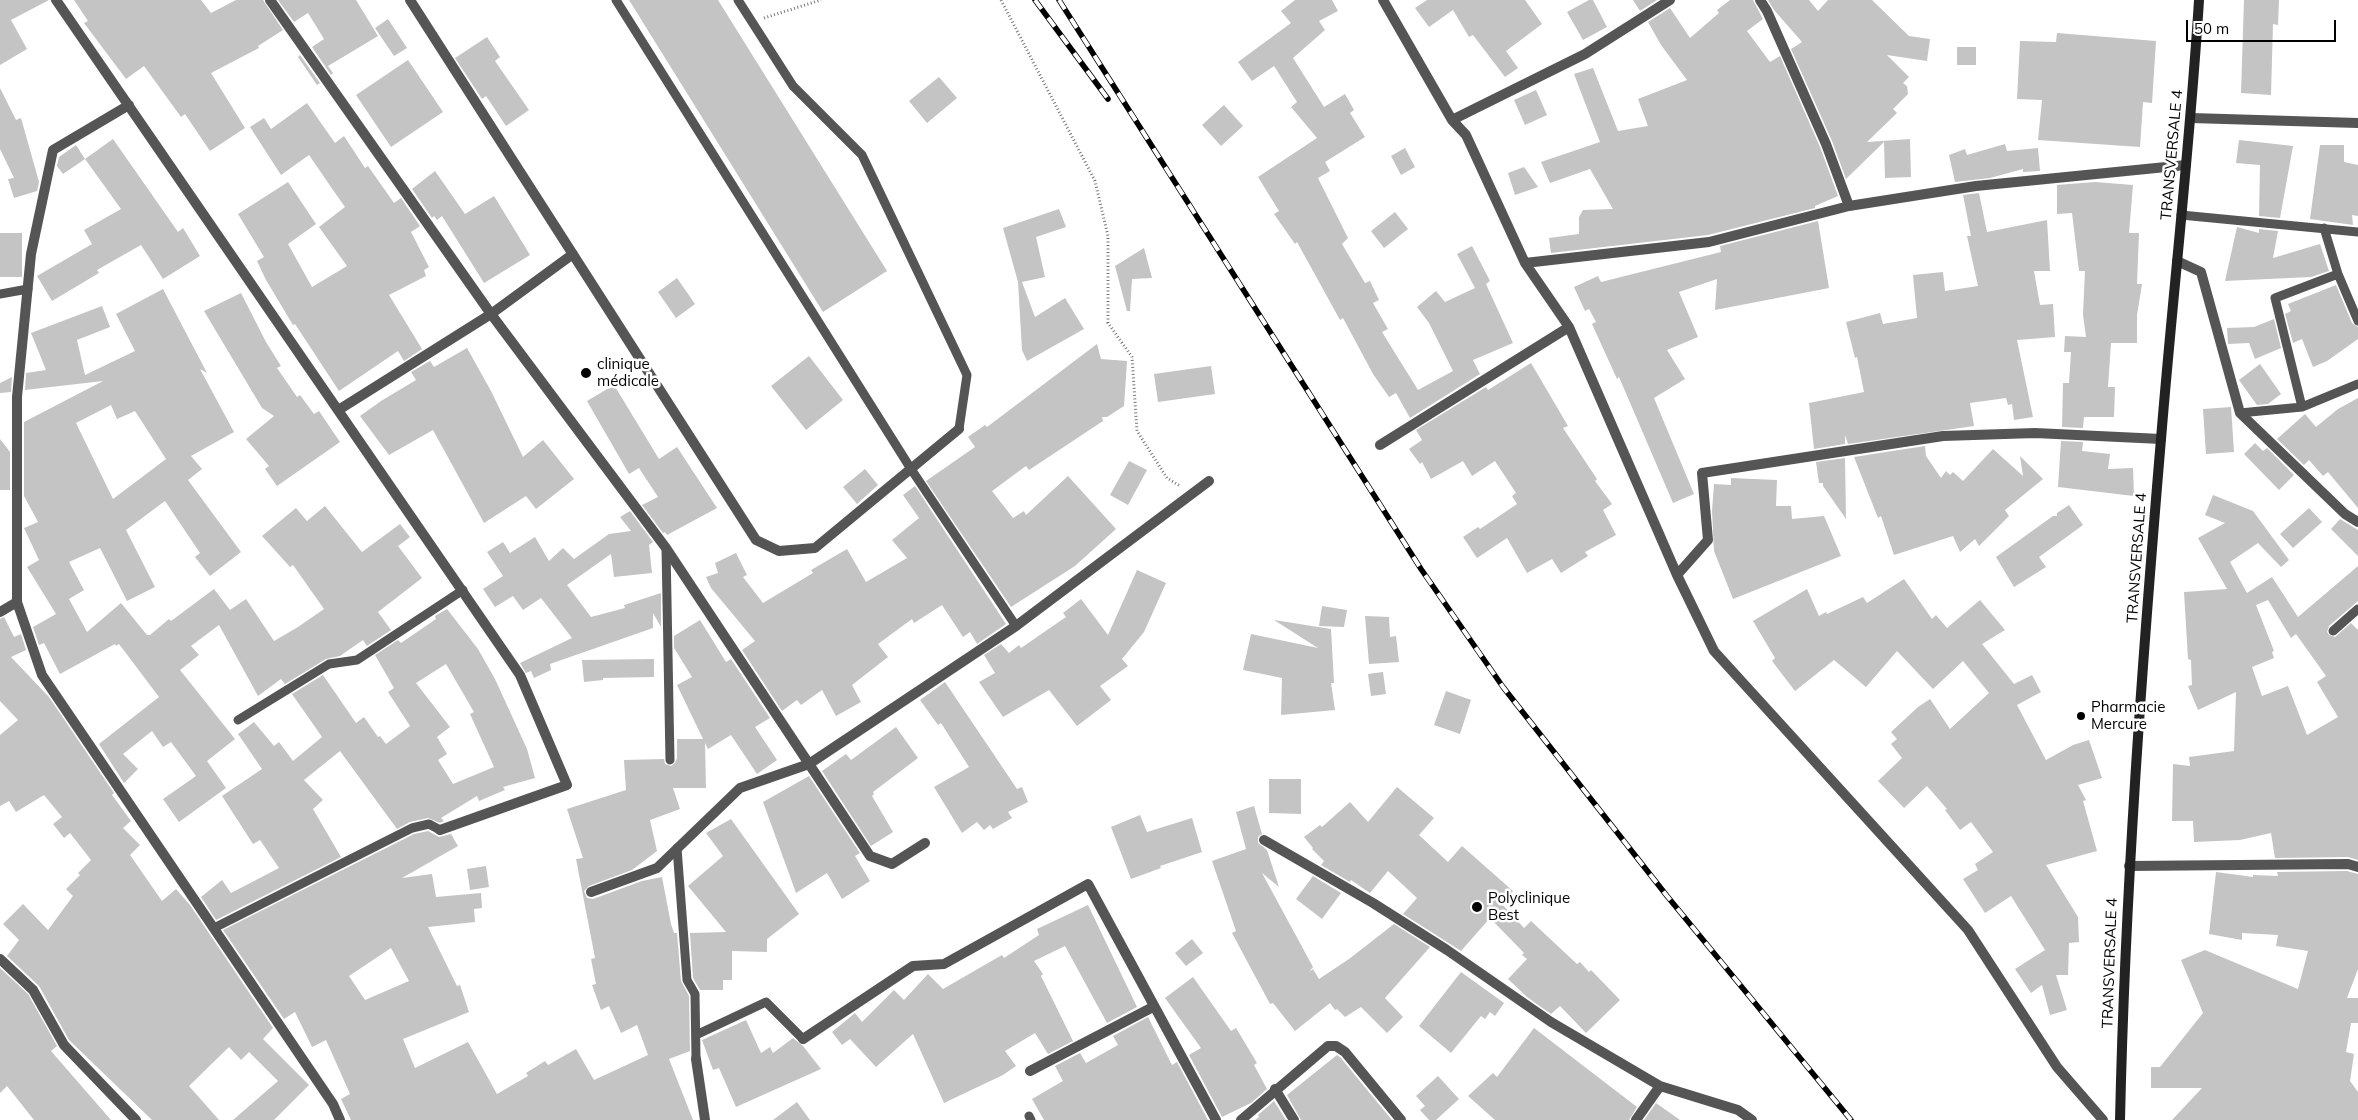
<!DOCTYPE html>
<html>
<head>
<meta charset="utf-8">
<style>
	body { margin:0 }
	#map { position:relative; width:2358px; height:1120px; overflow:hidden; background:#fff; font-family:Mulish,sans-serif }
	canvas { display:block }
	.scale { position:absolute; left:2186px; top:20px; width:150px; height:22px; box-sizing:border-box; border:2px solid #000; border-top:0; padding-left:6px; font-size:15px; line-height:18px; white-space:nowrap; color:#000; -webkit-text-stroke:4px #fff; paint-order:stroke }
</style>
</head>
<body>
<div id="map">
<canvas width="2358" height="1120"></canvas>
<div class="scale">50 m</div>
</div>
<script>
const ctx = document.querySelector('canvas').getContext('2d');
ctx.lineJoin = 'round';
function fill(path, color) { ctx.fillStyle = color; ctx.fill(path, 'evenodd'); }
function stroke(path, color, width, dash) { ctx.strokeStyle = color; ctx.lineWidth = width; ctx.lineCap = dash ? 'butt' : 'round'; ctx.setLineDash(dash || []); ctx.stroke(path); }
function drawText(font, color, halo, rows, align = 'center') {
  ctx.font = font + ' Mulish,sans-serif'; ctx.lineWidth = 5; ctx.setLineDash([]); ctx.textBaseline = 'middle'; ctx.strokeStyle = halo; ctx.fillStyle = color; for (const [text, x, y, turn = 0] of rows) {
    ctx.save(); ctx.translate(x, y); ctx.rotate((+turn || 0) * Math.PI / 180); ctx.textAlign = isNaN(turn) ? turn : align; if (halo) ctx.strokeText(text, 0, 0); ctx.fillText(text, 0, 0); ctx.restore();
  }
}
const building = new Path2D(`
	M0,0h49l-38,20 16,29 -27,16z
	M74,0h127l10,13 25,-13h27l20,30 -25,16 1,2 -48,25 34,55 -35,23 -25,-37 -4,3 -37,-51 -18,13 -42,-56 4,-2z
	M278,0h78l22,36 -50,30 5,7 -2,2 -19,-28 12,-8 -16,-26 -14,9z
	M629,0h89l169,271 -64,41z
	M1295,0h37l6,11 -19,10 6,9 -32,28 31,49 21,-13 9,16 -4,3 15,24 -40,25 5,9 -12,7 30,60 -6,6 23,39 5,-2 9,19 -6,3 15,26 -6,3 36,58 35,-19 -24,-48 -12,-16 19,-16 9,11 30,-14 -18,-34 15,-8 18,35 -4,3 27,59 -40,17 7,14 -70,44 -14,-25 -7,4 -16,-23 -30,-56 -3,2 -43,-78 -2,2 -21,-30 5,-3 -21,-34 59,-39 -26,-31 6,-5 -23,-36 -22,15 -14,-19 53,-39 -10,-12z
	M1427,0h98l17,24 -36,27 12,17 -13,9 -32,-42 -4,2 -16,-27 -24,17 -14,-19z
	M1589,0h4l14,27 -24,13 -16,-28z
	M1633,0h24l-17,11z
	M1730,0h23l10,19 -16,12 23,31 10,-6 40,91 18,49 -23,10v2l-107,27 -157,18 -2,-15 30,-4v-17l4,-7 30,-1 -23,-40 -40,14 -9,-21 59,-20 -26,-68 19,-6 25,63 30,-5 -10,-27 49,-19 -26,-35 -13,-23 22,-14 20,30 29,-25 -2,-3z
	M1768,0h41l9,11 10,-11h44l37,36 21,3 -3,22 -40,-6 22,22 -6,6 4,3 1,8 -15,15 4,4 -30,29 43,-3 1,38 -26,1 -1,-36 -38,37 -14,-38 -41,-92 11,-7 -28,-32z
	M2244,0h35l-1,25 -5,-1 -2,71 -30,-2z
	M388,19l19,29 -13,8 -19,-28z
	M2057,33l99,8 -4,62 -9,-1 -3,45 -102,-7 4,-40 -25,-1 3,-58 36,1z
	M487,37l13,20 -5,4 34,49 -23,16 -20,-30 -4,3 -27,-41z
	M1957,47h19v18h-19z
	M300,55l20,28 -3,2 -19,-28z
	M408,60l35,52 -52,35 -35,-52z
	M939,77l18,21 -30,25 -18,-22z
	M0,88l16,32 5,-2 18,64 -2,9 -23,7 -6,-19 6,-1 -14,-29z
	M1536,90l11,25 -22,10 -11,-25z
	M307,103l28,40 9,-7 21,32 3,-2 26,37 7,-5 19,28 -9,6 18,35 -5,3 2,6 -37,19 33,54 -18,12 -6,-10 -59,40 -44,-67 -2,1 -27,-45 -9,-19 7,-4 -26,-43 50,-32 28,42 -28,20 24,43 35,-21 -28,-39 26,-20 -12,-17 -24,-35 -28,20 -31,-48 14,-9 7,11z
	M1224,105l19,21 -22,20 -19,-21z
	M113,139l65,93 5,-4 17,28 -37,23 -22,-34 -44,25 2,3 -47,28 -15,-25 55,-32 -8,-14 37,-21 -36,-50z
	M2239,140l54,6 -13,72 -21,-2 1,-51 -24,-2z
	M2005,144l2,7 31,-3 2,23 -17,1v-3l-33,9 -35,4 -6,-27 16,-6 2,6z
	M76,145l9,14 -22,15 -6,-8 2,-9z
	M2320,145h24v17l14,3v51l-6,-1 1,10 -43,-6z
	M1405,148l10,19 -14,8 -10,-19z
	M1524,167l14,20 -23,8 -7,-22z
	M435,171l30,43 29,-18 36,59 -46,28 -42,-67 -5,4 -3,-4 -2,2 -20,-29z
	M2095,182l38,3 -4,48h10l-2,51h5l-5,31v28h-26l-3,44h7l-1,30h-30l-1,11 -21,-1 1,-44h6l2,-31h-7l1,-16 21,1 -3,-22 2,-44h-6l-7,-58 -15,1v-29z
	M1979,193l8,39 60,-12 3,51h-16l6,34 13,-1 2,33 -38,3 16,77 -19,3 -2,-16 -4,1 -2,-7 -36,5 4,23 -126,18 -3,-9v9l-31,5 -5,-46 55,-11 -7,-35 -2,1 -9,-36 34,-9 3,11 34,-6 -4,-43 30,-3 2,19 33,-5 -11,-50h4l-8,-41z
	M1059,209l7,18 -30,10 9,40 -23,5 13,35 30,-19 19,31 -57,32 -5,-11 -4,-68 -15,-54z
	M1395,212l13,17 -24,19 -13,-17z
	M1818,221l11,67 -114,22 2,-31 -38,13 19,45 -31,13 18,29 -31,19 40,96 -21,9 -54,-126 -2,2 -25,-55 4,-2 -7,-13 -4,2 -11,-24 24,-11 3,6 120,-30 -1,-6z
	M2237,227l22,6v-4l19,2 -5,27 47,-14 9,27 -18,6 -86,4z
	M0,233h22v44h-22z
	M1144,248l8,30 -20,1 -2,32h-3l-12,-45z
	M677,278l18,26 -19,14 -18,-26z
	M2336,285l16,38 6,4v12l-31,22 -14,6 -11,-28 -9,4 -8,-29 6,-3 -3,-7z
	M163,289l44,84 -7,-4 34,63 -43,24 11,13 -14,11 53,72 -31,24 -15,-19 5,-4 -35,-52 -39,29 29,57 -28,14 -27,-53 -31,14 15,28 -15,9 18,33 34,-29 26,32h3l19,-16 2,2 43,-32 16,21 16,-11 28,42 24,-14 26,-18 -31,-44 -3,2 -28,-31 34,-28 11,13 18,-15 37,46 38,-28 10,13 -12,9 24,32 -44,34 13,18 -24,16 -4,-6 -23,16 -14,3 -41,25 -4,-5 -23,17 -39,-71 -28,21 8,9 -19,15 55,69 -28,22 19,27 -47,34 -16,-23 33,-23 -25,-34 -8,5 -11,-16 -29,23 15,15 -14,14 -25,-39 60,-47 -40,-53 -3,2 -1,-2 -55,30 -16,-31 -5,2 -6,-18 23,-13 -29,-47 12,-7 -15,-32 14,-6 -14,-26v-74l79,-41 -78,9 1,-17 20,-3 -15,-37 71,-27 8,21 -33,13 8,35 50,-24 -19,-37zM111,405l6,14 18,-8 31,48 -53,40 -37,-76z
	M241,293l25,49 15,24 -4,2 20,29 3,-2 14,19 5,-3 21,31 -63,44 -12,-17 4,-3 -23,-27 28,-23 -12,-8 -58,-97z
	M2274,319l7,29 -26,11 -6,-16 -21,1 -1,-16 27,-1z
	M1097,344l4,15 26,2 -3,45 -17,11h-5l1,4 -74,49 -3,-4 -34,25 21,27 11,-7 2,4 42,-39 48,53 -41,37 -64,41 -85,-126 49,-34 -7,-10 17,-12 2,2z
	M467,348l24,43 32,66 20,-17 31,39 -38,30 -10,-13 -42,27 -51,-93 -44,25 -29,-39 21,-15 35,-21 -5,-8 19,-11 4,6z
	M809,356l34,44 -37,30 -35,-44z
	M1531,363l37,63 -5,2 34,51 -2,2 17,23 -9,6 13,25 -31,17 3,4 -27,17 -9,-14 -25,14 -20,-35 -30,20 -14,-21 15,-10 2,2 37,-25 -5,-8 4,-3 -21,-32 -23,15 -9,-15 -32,18 -9,-17 -2,2 -11,-15 13,-9 -6,-10 70,-43 2,3z
	M2260,364l21,30 -13,10 -11,1 -18,-25z
	M1211,366l4,28 -57,8 -4,-28z
	M12,377l-1,15 -11,1v-10z
	M614,385l45,74 18,-12 40,61 -50,27 -2,-3 -2,1 -21,-28 16,-8 -19,-29 -10,6 -42,-73z
	M2358,398v110l-30,-36 -5,4 -14,-16 -5,5 -27,-26 28,-25 11,13 22,-18z
	M2231,407l3,45 -28,2 -3,-45z
	M0,439l10,13v38h-10z
	M2061,441l22,1 -1,9 28,3 -2,15 25,-1 1,28 -76,-9z
	M2255,443l8,8 4,-3 27,27 -15,15 -35,-36z
	M1925,446l1,10 15,22 5,-7 4,4 3,-3 10,9 30,-32 30,27 -3,-20 23,23 -38,31 4,6 -30,30 -4,-7 -15,13 -7,-16 -59,19 -13,-39 -3,2 -24,-61z
	M1845,458l1,61 -23,-33v-3h-4l-3,-21z
	M1129,461l18,9 -19,35 -18,-10z
	M865,469l13,16 -21,19 -14,-17z
	M1731,478l46,2 -1,26h15l1,13 32,-3 17,40 -108,43 -19,-48 -2,-40 2,-27 17,1z
	M915,486l91,138 -29,20 -7,-12 -7,5 -21,-32 -28,18 -2,-4 -34,25 10,13 -36,28 9,17 -25,14 -14,-26 -21,15 -4,-5 -15,11 -40,-61 13,-9 -44,-53 -5,-11 12,-4 -3,-10 21,-10 11,22 -4,2 20,26 50,-30 -2,-3 36,-21 19,33 41,-24 -15,-18 27,-22 -16,-23z
	M2213,495l40,16 36,49 -8,7 -23,-24 -28,19 17,31 25,-16 26,40 60,-51v35l-29,25 -2,6 2,3 6,2 16,-14 7,7v230l-10,-3 -73,1 -4,-25 -31,7 -46,2 -1,-21h-21l1,-57 17,2 -1,-9 45,-6 2,-59 -38,18 -10,-24 4,-1 -1,-25 -3,-1 -4,-67 43,-3 -29,-51 27,-15 -20,-8zM2268,600l23,38 5,-4 30,42 -9,6 21,35 -31,18 -19,-49 -26,10 -10,-29 22,-9 -2,-6 2,-1 -18,-46z
	M2069,505l14,20 -44,32 7,10 -32,20 -18,-30 57,-41h4v-3z
	M2309,508l13,14 -29,26 -13,-14z
	M630,511l23,31 -4,3 3,28 -38,4 -3,-23 -44,31 24,32 34,-9 -1,-3 37,-12v34l-8,-14v15l-103,36 1,6 -17,8 -3,-7 -5,2 -6,-10 52,-25 -31,-40 -18,12 -10,-14 -18,11 -12,-18 20,-13 -16,-24 16,-10 7,11 25,-16 14,24 14,-13 11,11 35,-25 22,-3 -11,-14z
	M2340,519l18,11v26l-27,-27z
	M1137,570l29,13 -22,49 -22,27 6,7 -28,20 11,14 -34,26 -28,-36 -46,27 -24,-35 16,-9 -11,-18 17,-11 8,9 10,-8 2,3 45,-31 -3,-4 18,-14 27,36z
	M1904,579l28,40 4,-4 11,13 33,-28 25,30 -23,14 32,40 18,-9 9,17 -24,13 29,55 27,-15 16,-5 13,38 -24,7 8,15 -3,1 14,50 -51,14 32,52 1,25 -10,1 -1,32h-12l11,35 -17,5 -8,-30 -11,8 -16,-24 30,-19 -34,-54 -26,17 -22,-34 15,-9 -3,-6 18,-12 -22,-30 -11,8 -15,-20 2,-1 -20,-23 -23,22 -26,-27 24,-23 -11,-14 6,-5 -6,-7 27,-25 12,-8 20,30 39,-36 -26,-32 -30,28 -36,-38 -31,36 -32,-27 -39,31 -23,-30 3,-3 -22,-37 54,-32 12,27 7,-4 1,2 36,-17 4,6z
	M1322,606l25,4 -3,17 -25,-1z
	M447,609l31,40 17,30 32,70 8,29 -32,9 2,3 -26,11 -2,-5 -36,22 3,3 -4,2 -12,-5 -18,4 -13,7 -57,-78 -36,29 19,20 -10,9 28,48 -125,63 -15,-23 21,-17 9,13 48,-25 -19,-28 -7,4 -31,-48 40,-27 -24,-35 16,-12 20,24 5,-4 14,19 29,-24 -30,-43 31,-19 33,48 8,-6 14,20 2,-1 6,8 24,-18 -22,-34 6,-4 -19,-33 23,-15 3,3 35,-24 -1,-3zM446,664l28,48 -4,2 24,53 -41,17 -15,-24 9,-6 -10,-17 13,-10 -34,-44z
	M1365,616l24,1 1,20 6,-1 3,26 -30,2z
	M4,617l10,20 7,-3 5,16 -15,7 38,40 65,96 -2,2 19,26 -8,7 17,17 -10,10 32,46 14,-12 14,16 83,123 -10,11 46,46 -35,35h-41l45,-39 -29,-29 -8,8 -12,-13 -40,39 30,34h-67l-83,-80 -30,-54 -32,-30 12,-16 -16,-16 20,-20 25,26 25,-34 -7,-7 14,-14 -2,-2 13,-13 -21,-27 -6,5 -11,-14 9,-7 -18,-22 -28,17 -7,-11 -9,5v-71l18,-15 -18,-19v-82z
	M700,620l26,42 5,-3 39,59 -15,9 22,33 -20,14 -26,-39 -23,14 -3,-6 1,45h-33l7,21 -30,11 7,31 -25,19 -43,16 -5,5 3,7 6,1 49,-18 20,-4 9,47 3,9h3l4,48 8,15 1,55 -21,8 24,61h-342l-10,-21 9,-5 -24,-54 -14,7 -17,-35 -11,7 -61,-89 191,-96 14,-3 11,6 12,-3 7,12 -56,32 30,-4 4,23 45,-4 1,15 -8,1 1,13 -47,5 29,59 3,-1 9,27 -66,27 12,29 53,-26 29,52 31,-18 -2,-3 19,-12 3,4 28,-16 18,31 54,-25 -11,-30 -16,8 -12,-27 -8,4 -9,-25 4,-1 -5,-25 4,-1 -19,-99 7,-1 -16,-49 59,-19 -2,-30 40,-1 1,5 6,2 4,-3 2,-5v-19h26l-26,-54 15,-8 -18,-29v-12zM391,948l18,33 -44,19 -16,-24z
	M1274,620l57,9 3,54h-3l4,27 -54,5 1,-37 -39,-8 8,-36 67,14z
	M654,659v18l-51,1v2l-19,2 -2,-22z
	M1383,672l3,22 -15,2 -3,-22z
	M945,682l72,107 5,-2 6,15 -20,10 4,6 -19,11 -3,-4 -6,5 -7,-8 -15,11 -28,-46 35,-20 -28,-44 -3,2 -18,-25z
	M1446,691l25,9 -11,34 -26,-9z
	M896,727l22,31 -45,34 1,2 -2,2 21,36 -22,14 -49,-75 24,-17 5,6z
	M809,776l51,77 -5,3 15,25 -28,18 -15,-26 -31,20 -33,-91z
	M1269,779h32v35l-32,-1z
	M1397,787l37,31 -15,17 29,27 14,-16 51,45 -11,13 22,24 7,-7 46,43 3,-2 9,10 2,-2 29,30 -34,33 -26,-27 -9,8 -24,-17 -19,-18 19,-20 -5,-4 2,-2 -34,-35 -29,33 -58,-37 14,-16 -29,-27 -18,22 -19,-13 -1,2 -29,-17 3,-4 -12,-12 1,-1 -9,-11 16,-12 2,2 28,-25 18,20z
	M1254,806l8,28 -4,3v6l9,7 12,37 -17,-14 51,94 -4,5 4,-3 6,10 30,-20 45,-35 36,23 -45,51 18,19 -16,16 -26,-26 -16,10 -8,-8 -2,1 -5,-7 -35,28 -22,-28 -3,1 -38,-71 4,-2 -24,-70 34,-12 -10,-37z
	M1140,815l7,17 45,-14 10,34 -42,14 1,2 -30,11 -20,-52z
	M731,819l68,95 -32,25v13l-35,-1v29h-9v10h-23l-7,-12 -3,-45 36,-1 -38,-46 35,-30 -17,-23z
	M486,866l3,21 -19,3 -3,-21z
	M2347,871l11,3v95l-11,29h11v25h-7l-5,29 8,2 -4,27 8,11v28h-186l30,-32h-51v-21h9l43,-54 -22,-53 24,-10 93,39 10,-38 -32,-5 2,-11 -36,-2v7l-33,-6 7,-62 37,5v-2l25,1 -1,-4z
	M1313,876l28,17 -19,26 -26,-20z
	M1088,905l49,102 -30,16 -42,-77 -31,15 9,13 -2,2 32,65 -25,13 -13,-21 -30,18 11,15 -13,9 -59,28 -31,-69 -37,33 -26,-28 -8,6 -10,-13 23,-19 7,9 32,-32 10,10 24,-26 15,15 59,-34 2,3 35,-23 -2,-6z
	M1192,939l11,14 -17,13 -11,-13z
	M0,968l28,26 29,52 -6,5 60,69h-77l-27,-34 -7,7z
	M1461,972l43,31 -9,13 -5,-4 -5,7 -4,-3 -30,37 -32,-27z
	M1193,977l38,54 5,-3 21,35 -3,2 13,24 -16,14 -29,14 -33,-62 12,-7 -36,-50z
	M1148,1017l24,48 5,-3 31,58h-164l-12,-21 31,-18 -8,-15 25,-13 6,10 32,-18 -5,-9z
	M746,1020l15,33 9,-6 3,6 20,-15 10,8 18,23 -85,38 -17,-39 -6,2 -11,-30z
	M1534,1028l103,79 -8,13h-134l-27,-24 25,-23 4,4z
	M1337,1055l3,2 52,63h-91l-14,-25z
	M1438,1076l21,23 -23,21h-7l-9,-10 5,-4 -9,-10z
	M1274,1101l12,19h-31l4,-3 -1,-2z
	M797,1102l13,18h-37z
	M1656,1103l24,17h-36z`);
const path = new Path2D(`
	M1001,0l94,181 13,55v87l24,34 5,74 30,47 13,8
	M764,18l57,-18`);
const lane = new Path2D(`
	M616,0l295,469 105,157
	M738,0l55,86 69,69 105,220 -8,54
	M2181,215l177,17
	M2324,228l14,46
	M0,294l28,-5
	M2302,407l-27,-109 63,-24 20,47
	M2240,413l62,-6 56,-23
	M666,548l4,212
	M2333,631l25,-22
	M238,720l91,-56 28,-4 106,-70
	M677,848l10,132 8,14 1,65
	M214,928l198,-100 17,-4 11,6
	M696,1035l70,-33 37,37
	M1029,1116l2,4`);
const street = new Path2D(`
	M56,0l464,675 47,110 -127,45
	M270,0l221,314 175,234 204,308 22,8 33,-21
	M410,0l346,540 23,11 36,-3 144,-119
	M1383,0l69,120 14,15 59,128 44,64 108,248 37,76 254,279 89,137 46,53
	M1760,0l7,11 59,133 23,62
	M129,105l-76,45 -22,104 -14,143v205l25,73 291,429 7,16
	M2191,118l167,5
	M1452,120l133,-66 85,-54
	M2177,261l24,11 39,141 105,101 13,8
	M1525,263l184,-21 140,-36 127,-20 210,-21
	M340,409l151,-95 82,-60
	M1380,445l189,-118
	M1677,575l31,-35 -6,-67 241,-37 92,-3 126,6
	M0,612l17,-10
	M1264,840l109,63 74,47 104,72 109,64 78,24 14,10
	M2129,866l219,-2 10,3
	M591,892l66,-24 83,-80 69,-24 207,-138 193,-145
	M0,959l33,31 31,55 72,75
	M803,1039l110,-73 31,-2 144,-80 128,236
	M696,1059l9,61
	M1030,1071l123,-64
	M1275,1089l19,31
	M1241,1120l87,-74h8l9,6 56,68
	M1636,1120l24,-34`);
const secondary = new Path2D(`
	M2120,1120c5,-228 22,-455 41,-681 12,-147 29,-293 38,-439`);
const rail = new Path2D(`
	M1035,0l73,99
	M1059,0l362,569 82,118 164,209 184,224`);
const markers = [
	[586,373,6,"#000"],
	[2081,716,5,"#000"],
	[1477,907,6,"#000"]
];
const streetNames = [
	["TRANSVERSALE 4",2172,155,-85],
	["TRANSVERSALE 4",2137,558,-86],
	["TRANSVERSALE 4",2110,963,-88]
];
const poiNames = [
	["clinique",597,364],
	["médicale",597,381],
	["Pharmacie",2091,707],
	["Mercure",2091,724],
	["Polyclinique",1488,898],
	["Best",1488,915]
];
fill(building, '#c4c4c4');
stroke(path, '#777', 3, [1, 2.5]);
stroke(lane, '#555', 9);
stroke(street, '#555', 10);
stroke(secondary, '#222', 10);
stroke(rail, '#000', 5.5);
stroke(rail, '#fff', 4, [11]);
for (const [x, y, r, color] of markers) { const dot = new Path2D(); dot.arc(x, y, r, 0, 2 * Math.PI); ctx.fillStyle = color; ctx.fill(dot); stroke(dot, '#fff', 2); }
drawText('15px', '#000', '#fff', streetNames);
drawText('15px', '#000', '#fff', poiNames, 'left');
</script>
</body>
</html>
